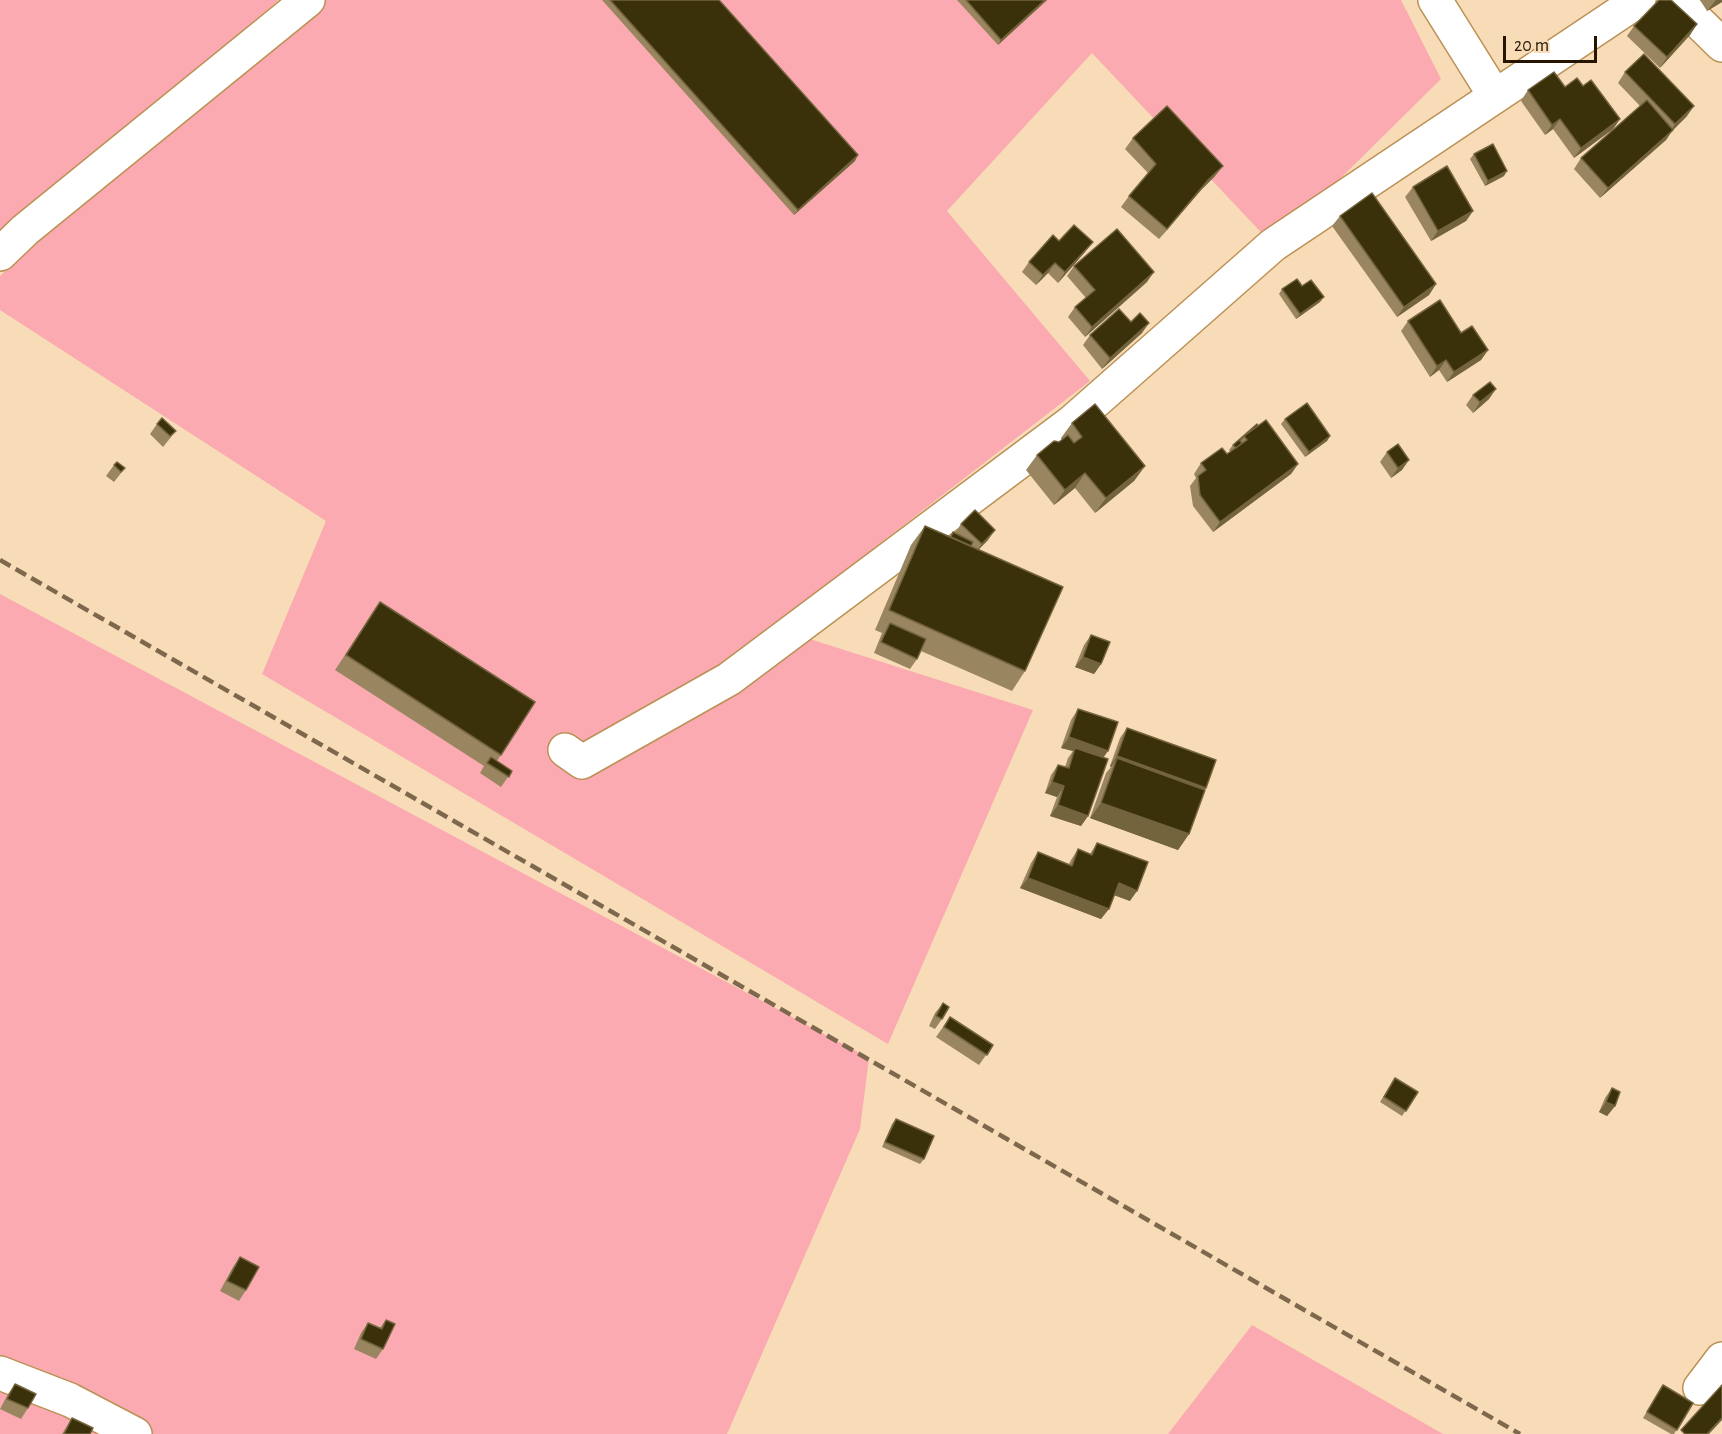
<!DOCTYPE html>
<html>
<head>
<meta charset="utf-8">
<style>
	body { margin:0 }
	#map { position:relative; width:1722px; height:1434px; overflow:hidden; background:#f8dcb8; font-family:"Alegreya Sans",sans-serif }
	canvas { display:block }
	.scale { position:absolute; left:1503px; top:36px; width:94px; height:27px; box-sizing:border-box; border:3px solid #241400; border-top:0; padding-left:8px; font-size:18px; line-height:21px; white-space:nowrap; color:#241400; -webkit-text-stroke:4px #f8dcb8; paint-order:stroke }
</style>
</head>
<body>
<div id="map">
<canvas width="1722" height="1434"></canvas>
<div class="scale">20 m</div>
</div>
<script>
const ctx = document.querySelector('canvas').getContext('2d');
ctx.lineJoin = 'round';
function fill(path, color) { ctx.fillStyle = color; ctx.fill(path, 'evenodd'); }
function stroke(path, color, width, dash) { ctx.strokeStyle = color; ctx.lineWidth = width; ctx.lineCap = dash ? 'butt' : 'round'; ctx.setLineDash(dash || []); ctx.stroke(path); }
const green = new Path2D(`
	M0,0h279l-255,215 -24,24z
	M325,0h1076l40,79 -168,166 -181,-192 -145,158 143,170 -318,246 261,83 -145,334 -626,-370 64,-153 -326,-211v-34l69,-66z
	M0,594l869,464 -9,71 -133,305h-727z
	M1252,1325l191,109h-275z`);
const minor = new Path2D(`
	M1435,0l60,96
	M1676,0l46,45
	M0,254l25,-24 283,-230
	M565,750l17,12 147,-83 343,-257 201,-177 366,-245
	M0,1373l70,27 65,34
	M1700,1388l22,-29`);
const rail = new Path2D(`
	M0,560l1520,874`);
const wall = new Path2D(`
	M602,0h117l136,161 -61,54z
	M957,0h90l-49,45z
	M1700,0h22v2l-15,9z
	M1697,24l-7,11 -30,33 -33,-32 7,-10z
	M1625,72l62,44 -15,15 -6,9 -66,58 -26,-29 7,-11 59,-52 -22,-23z
	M1583,86l37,33 -7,10 -39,29 -21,-29 -8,6 -24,-34 7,-11z
	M1133,138l82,38 -13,13 -43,50 -38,-32 8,-11 19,-23 -23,-24z
	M1474,154l30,22 -19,10 -15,-27z
	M1413,187l60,24 -7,10 -35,20 -26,-44z
	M1340,216l96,68 -7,11 -32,22 -65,-91z
	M1059,241l26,11 -27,31 -10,-10 -12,12 -14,-13 7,-10z
	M1074,266l73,16 -62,55 -17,-20 7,-10 11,-9 -19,-22z
	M1302,286l18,16 -24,17 -17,-25 3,-5z
	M1408,321l53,12 27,17 -7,10 -34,22 -8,-12 -9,7 -29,-46z
	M1131,322l11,11 -40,36 -19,-24 7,-10z
	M1473,395l16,4 -16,14 -7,-8z
	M1285,419l45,17 -3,5 -22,16 -24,-33z
	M1072,423l73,43 -11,15 -39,32 -20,-25 -21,17 -28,-35 11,-15 25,-15 -1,-2z
	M157,424l19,7 -13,16 -13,-13z
	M1257,424l41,40 -7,10 -78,58 -20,-26 -3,-20 6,-8 -2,-4 7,-11 26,-9 4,-2 -2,-2 4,-5z
	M1387,452l15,18 -11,8 -11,-16z
	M114,465l11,3 -11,14 -8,-6z
	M961,524l27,16 -9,9 46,122 -13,20 -91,-40 -4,8 -7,10 -36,-16 8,-20 -7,-3 36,-85 14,-19 25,10 3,-4 2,1z
	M380,602l155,100 -38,59 15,10 -11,16 -21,-14 4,-7 -149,-96z
	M1091,635l10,29 -7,10 -19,-7 9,-22z
	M1078,709l25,49 -15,58 -7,10 -31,-10 7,-19 -12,-4 6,-18 7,-10 7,2 3,-9 5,-7 -12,-3 10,-28z
	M1127,728l78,62 -16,44 -11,16 -88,-32 16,-45 5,-6 -1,-1 10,-28z
	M1097,843l33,58 -16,-6 -13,24 -81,-31 11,-25 7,-11 31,12 2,-4 7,-11 12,5z
	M943,1003l-1,16 -7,10 -6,-3 6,-13z
	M950,1017l43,28 -14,20 -43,-28z
	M1395,1078l23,14 -16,24 -22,-14z
	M1612,1088l3,18 -8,10 -8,-4 6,-14z
	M896,1119l28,40 -4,5 -38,-17 10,-23z
	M240,1257l6,33 -7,11 -19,-10 13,-24z
	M386,1320l-3,29 -7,10 -22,-10 7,-16 7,-10 12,5z
	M15,1384l13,24 -7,11 -21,-10 8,-15z
	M1660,1390l33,13 -19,31h-3l-28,-16z
	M72,1418l18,16h-28z`);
const shadedWall = new Path2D(`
	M1045,0h2l-49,45 3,-5z
	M1716,0h6v2l-15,9z
	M1697,24l-7,11 -30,33 7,-11z
	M1694,106l-7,10 -15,15 -6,9 -66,58 8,-10 62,-56 5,-8z
	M1560,119l-7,10 -8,6 7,-10z
	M1620,119l-7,10 -39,29 7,-10z
	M858,155l-3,6 -61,54 4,-5z
	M1223,166l-8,10 -13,13 -43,50 8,-10 42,-50z
	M1507,171l-3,5 -19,10 3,-5z
	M1473,211l-7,10 -35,20 7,-10z
	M1093,242l-8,10 -27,31 7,-11z
	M1055,263l-7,10 -12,12 7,-10z
	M1154,272l-7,10 -62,55 7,-10z
	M1436,284l-7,11 -32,22 7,-10z
	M1324,297l-4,5 -24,17 4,-5z
	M1149,323l-7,10 -40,36 8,-11z
	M1488,350l-7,10 -34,22 7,-10z
	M1446,360l-7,10 -9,7 7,-11z
	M1496,389l-7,10 -16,14 7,-11z
	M1330,436l-3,5 -22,16 4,-5z
	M1409,460l-7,10 -11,8 7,-10z
	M1298,464l-7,10 -78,58 7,-10z
	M1145,466l-11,15 -39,32 11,-15z
	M1085,473l-10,15 -21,17 11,-15z
	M995,530l-7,10 -14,14 8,-10z
	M1083,657l18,7 -7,10 -19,-7z
	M1069,737l39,14 -7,10 -26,-13 -2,3 -12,-3z
	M1117,756l89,32 -7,10 -82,-40 -6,9 -1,-1z
	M1052,782l12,4 -7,11 -12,-4z
	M1101,803l88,31 -11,16 -88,-32z
	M1058,805l30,11 -7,10 -31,-10z
	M1028,878l81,31 -8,10 -81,-31z
	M1119,883l18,8 -7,10 -19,-7z
	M1606,1102l9,4 -8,10 -8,-4z
	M1722,1418v2l-13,14h-2z`);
const building = new Path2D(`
	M610,0h109l139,155 -60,55z
	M966,0h79l-44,40z
	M1659,0h12l26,24 -30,33 -33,-31z
	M1644,54l50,52 -19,18 -50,-52z
	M1554,72l11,15 12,-9 6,8 8,-6 29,39 -39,29 -21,-29 -8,6 -24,-35z
	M1647,100l26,30 -65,58 -27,-30z
	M1167,106l56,60 -14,13 -42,50 -38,-33 27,-32 -23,-26z
	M1493,144l14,27 -19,10 -14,-27z
	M1447,166l26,45 -35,20 -25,-44z
	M1372,193l64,91 -32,23 -64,-91z
	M1074,225l19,17 -28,30 -10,-9 -12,12 -14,-13 24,-27 6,6z
	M1117,229l37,43 -62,55 -17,-20 20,-17 -21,-24z
	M1297,279l5,7 9,-6 13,17 -24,17 -18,-25z
	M1440,300l21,33 11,-7 16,24 -34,22 -8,-12 -9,6 -29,-45z
	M1119,309l12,13 9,-9 9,10 -39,35 -20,-23z
	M1490,382l6,7 -16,13 -7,-7z
	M1307,403l23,33 -21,16 -24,-33z
	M1095,404l50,62 -39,32 -21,-25 -20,17 -28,-35 17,-14 5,1 9,-7 6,8 8,-6 -10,-14z
	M162,418l14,13 -6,5 -13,-12z
	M1266,420l32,44 -78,58 -20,-27 -2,-19 8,-6 -5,-7 21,-15 5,6 20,-14 -3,-4z
	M1257,424l1,2 -14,10 -4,5 2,2 -6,5 -3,-3z
	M1398,444l11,16 -11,8 -11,-16z
	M117,462l8,6 -4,4 -7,-7z
	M975,510l20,20 -13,14 -21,-20z
	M925,526l138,61 -38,84 -136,-61z
	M953,532l20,10 -2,4 -20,-9z
	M380,602l155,100 -34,53 -155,-100z
	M890,623l36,16 -9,20 -36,-17z
	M1091,635l19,7 -9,22 -18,-7z
	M1078,709l40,13 -10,29 -39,-14z
	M1127,728l89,32 -10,28 -89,-32z
	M1075,748l33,11 -20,57 -30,-11 6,-19 -12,-4 6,-17 11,3z
	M491,757l21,14 -3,6 -22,-14z
	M1117,758l88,32 -16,44 -88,-31z
	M1097,843l51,19 -11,29 -18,-8 -10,26 -81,-31 10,-26 34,14 6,-17 14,6z
	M943,1003l6,4 -7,12 -6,-3z
	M950,1017l43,28 -6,10 -43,-28z
	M1395,1078l23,14 -12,19 -22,-14z
	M1612,1088l8,4 -5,14 -9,-4z
	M896,1119l38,17 -10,23 -39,-17z
	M240,1257l19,10 -13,23 -19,-9z
	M386,1320l9,4 -12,25 -22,-10 7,-16 14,6z
	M15,1384l21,10 -8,14 -21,-9z
	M1663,1385l30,18 -16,27 -30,-18z
	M1722,1385v33l-15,16h-22l-4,-4z
	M72,1418l21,10 -3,6h-26z`);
fill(green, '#faaab0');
stroke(minor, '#bc9155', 36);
stroke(minor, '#fff', 33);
stroke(rail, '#7d684d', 4.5, [12, 6]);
fill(wall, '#998660');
fill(shadedWall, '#73643e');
fill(building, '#3a3009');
stroke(building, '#73643e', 1.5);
</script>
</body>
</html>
